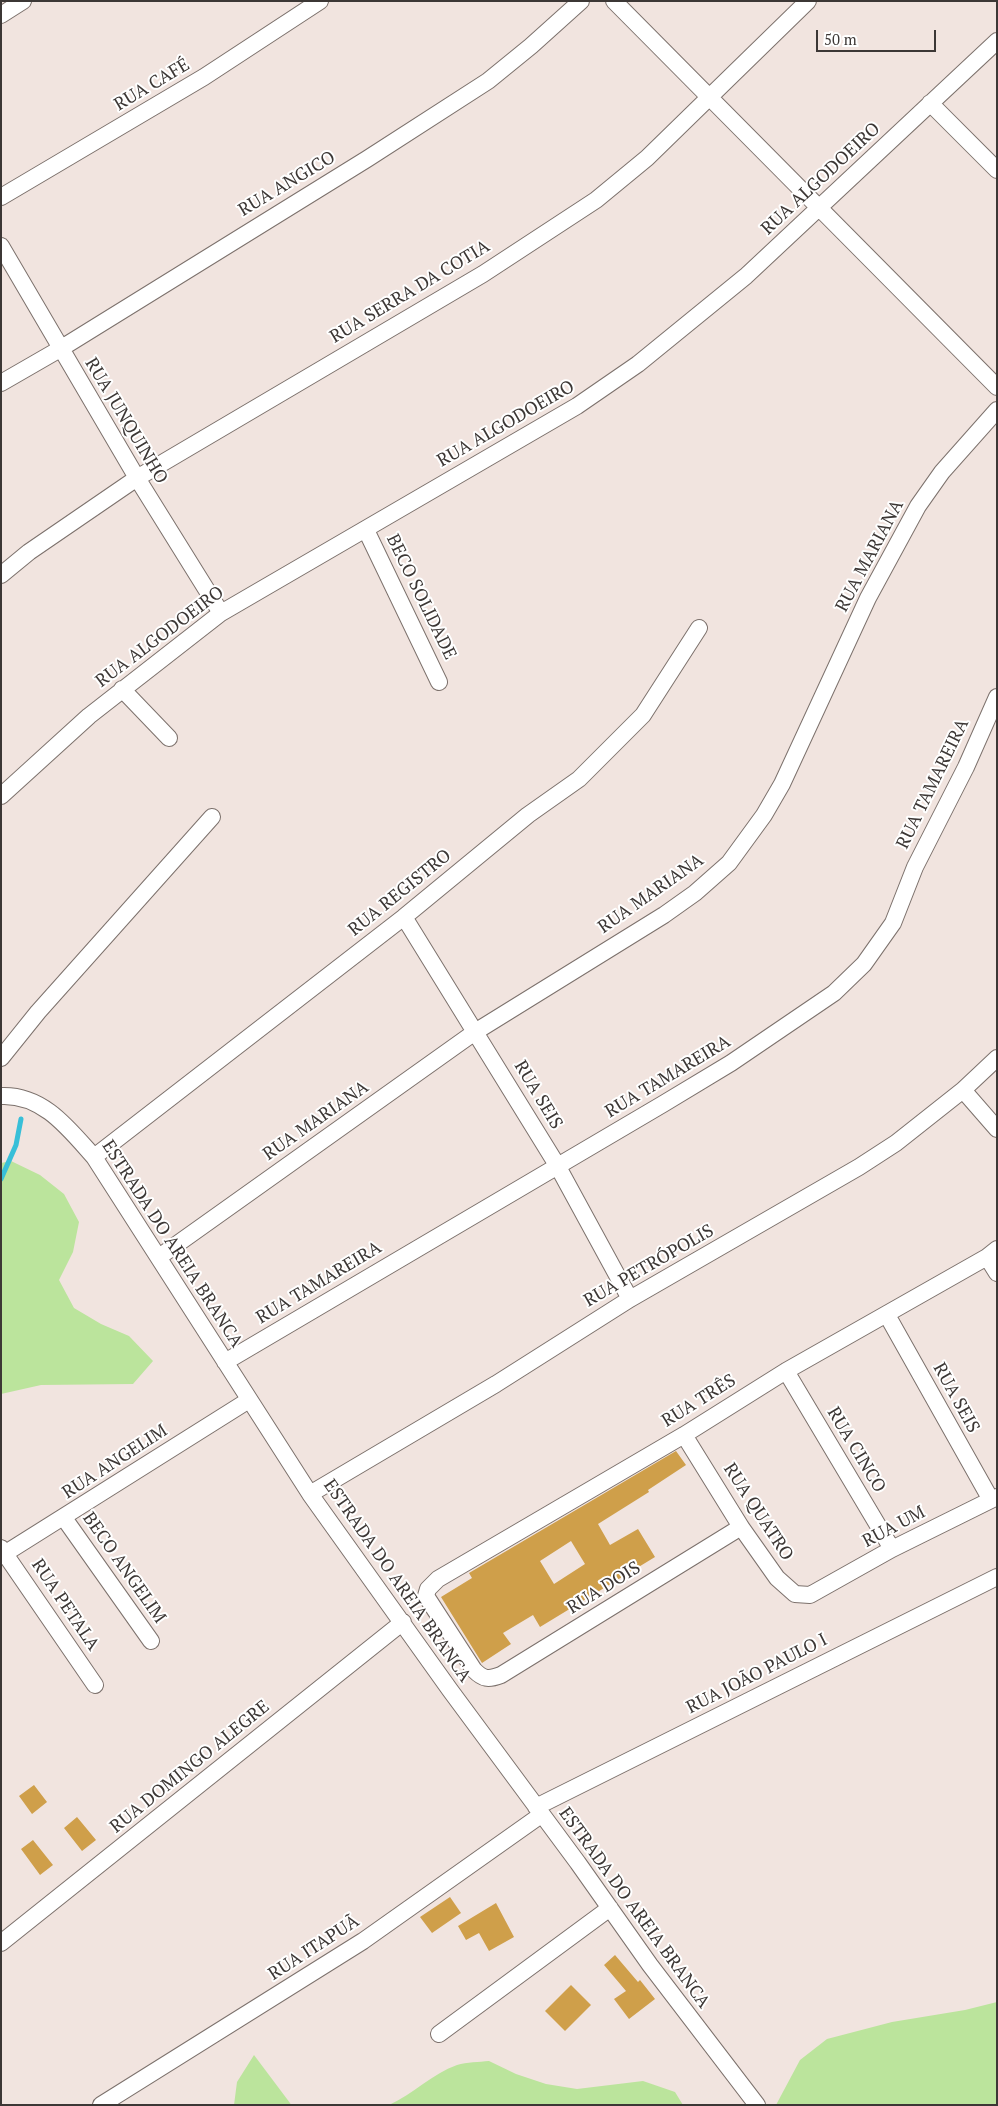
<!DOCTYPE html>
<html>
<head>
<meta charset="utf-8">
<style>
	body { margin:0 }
	#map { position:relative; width:998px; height:2106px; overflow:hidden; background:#f1e4df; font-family:"PT Serif",serif }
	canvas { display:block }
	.frame { position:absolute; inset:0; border:2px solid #3c3735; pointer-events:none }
	.scale { position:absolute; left:816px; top:30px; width:120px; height:22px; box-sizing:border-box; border:2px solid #3c3735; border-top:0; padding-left:6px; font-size:15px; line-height:18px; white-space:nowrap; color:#3c3735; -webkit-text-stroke:4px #fff; paint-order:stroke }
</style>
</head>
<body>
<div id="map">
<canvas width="998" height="2106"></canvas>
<div class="frame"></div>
<div class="scale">50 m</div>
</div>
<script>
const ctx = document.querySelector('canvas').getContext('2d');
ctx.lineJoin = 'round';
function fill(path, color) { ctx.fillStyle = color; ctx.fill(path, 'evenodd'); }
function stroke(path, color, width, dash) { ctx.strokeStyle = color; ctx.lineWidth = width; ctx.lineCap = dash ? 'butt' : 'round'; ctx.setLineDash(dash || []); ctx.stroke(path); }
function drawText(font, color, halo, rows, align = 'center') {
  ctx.font = font + ' "PT Serif",serif'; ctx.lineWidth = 4; ctx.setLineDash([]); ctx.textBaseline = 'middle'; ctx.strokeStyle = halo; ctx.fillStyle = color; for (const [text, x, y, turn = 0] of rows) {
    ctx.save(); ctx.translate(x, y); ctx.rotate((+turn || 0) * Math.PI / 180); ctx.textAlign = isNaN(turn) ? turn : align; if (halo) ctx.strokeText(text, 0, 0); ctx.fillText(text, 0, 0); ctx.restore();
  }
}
const green = new Path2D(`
	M11,1161l29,14 24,19 15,28 -6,30 -14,28 15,28 27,16 28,12 24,25 -20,23 -92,1 -40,9v-231z
	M997,2002v103h-221l24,-45 27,-21 65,-17 73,-12z
	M254,2055l36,48 1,2h-57l3,-23z
	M489,2061l27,13 30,10 31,5 66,-8 32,11 8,13h-294c24,-11 43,-31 68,-40 10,-3 22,-3 32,-4z`);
const stream = new Path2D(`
	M1,1179l15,-34 5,-26`);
const building = new Path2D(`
	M676,1451l10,14 -38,25 1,2 -51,32 12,21 28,-16 17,28 -115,70 -7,-12 -30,18 8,11 -29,19 -41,-66 31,-19 -3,-5zM571,1541l14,23 -31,20 -14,-23z
	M34,1785l13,17 -15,12 -13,-18z
	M77,1817l19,23 -14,11 -18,-23z
	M33,1840l20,25 -13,10 -19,-26z
	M450,1897l11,16 -29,20 -12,-16z
	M496,1903l18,34 -25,14 -10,-18 -13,7 -8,-14z
	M615,1955l23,27 2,-2 15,19 -26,20 -15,-20 12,-8 -22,-26z
	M571,1985l20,20 -26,26 -20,-20z`);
const minor = new Path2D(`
	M614,1l383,386
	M1,15l22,-14
	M930,103l67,67
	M1,197l203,-120 116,-76
	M1,246l136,232 84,135
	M1,383l59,-34 307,-190 121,-78 43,-35 50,-45
	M366,530l73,152
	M1,575l28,-23 108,-74 346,-204 113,-74 51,-42 161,-157
	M122,689l47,49
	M1,796l88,-80 132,-103 356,-207 61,-42 108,-88 251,-235
	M404,917l153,248 73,134
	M1,1058l37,-46 174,-195
	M963,1090l34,39
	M1,1096c42,-2 68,33 93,61l216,337 140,196 128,173 72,102 107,140
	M94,1157l310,-240 124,-102 51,-36 64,-64 56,-87
	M159,1257l316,-225 189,-117 31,-22 34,-30 35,-48 18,-31 86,-186 50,-92 24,-34 55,-62
	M987,1257l10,16
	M887,1315l104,185
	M225,1362l438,-258 68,-41 103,-70 30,-29 29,-41 22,-56 51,-100 31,-70
	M786,1371l106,178
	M684,1435l57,92 36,51 18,16 15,1 82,-46 105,-52
	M310,1494l186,-110 134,-85 229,-132 37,-24 67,-53 34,-32
	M64,1518l87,123
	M741,1527l-240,148c-13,5 -18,4 -27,-5l-48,-74 2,-7 10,-10 246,-144 102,-64 201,-114 10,-8
	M1,1548l94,137
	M1,1556l248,-156
	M536,1807l461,-230
	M1,1943l402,-321
	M439,2034l171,-126
	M101,2105l262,-164 178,-126`);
const streetNames = [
	["RUA CAFÉ",152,85,-31],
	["RUA ALGODOEIRO",821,179,-43],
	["RUA ANGICO",287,184,-31],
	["RUA SERRA DA COTIA",410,292,-31],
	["RUA JUNQUINHO",126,421,59],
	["RUA ALGODOEIRO",506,424,-30],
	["RUA MARIANA",870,556,-62],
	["BECO SOLIDADE",421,597,64],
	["RUA ALGODOEIRO",160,637,-37],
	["RUA TAMAREIRA",933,784,-64],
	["RUA REGISTRO",400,893,-39],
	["RUA MARIANA",651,894,-35],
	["RUA TAMAREIRA",668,1077,-31],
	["RUA SEIS",538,1095,59],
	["RUA MARIANA",316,1121,-35],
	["ESTRADA DO AREIA BRANCA",172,1244,57],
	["RUA PETRÓPOLIS",649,1266,-30],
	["RUA TAMAREIRA",319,1283,-31],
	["RUA SEIS",956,1398,61],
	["RUA TRÊS",699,1401,-32],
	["RUA CINCO",856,1450,59],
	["RUA ANGELIM",115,1462,-33],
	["RUA QUATRO",758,1512,57],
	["RUA UM",894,1527,-28],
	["BECO ANGELIM",124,1568,55],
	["ESTRADA DO AREIA BRANCA",397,1581,55],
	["RUA DOIS",604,1588,-32],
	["RUA PETALA",65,1605,56],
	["RUA JOÃO PAULO I",757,1674,-27],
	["RUA DOMINGO ALEGRE",190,1767,-39],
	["ESTRADA DO AREIA BRANCA",634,1908,54],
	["RUA ITAPUÃ",314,1948,-33]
];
fill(green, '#bbe49c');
stroke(stream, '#38bfd8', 5);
fill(building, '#cf9f4a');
stroke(minor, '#7c716c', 18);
stroke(minor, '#fff', 16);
drawText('18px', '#3c3735', '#fff', streetNames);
</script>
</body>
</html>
